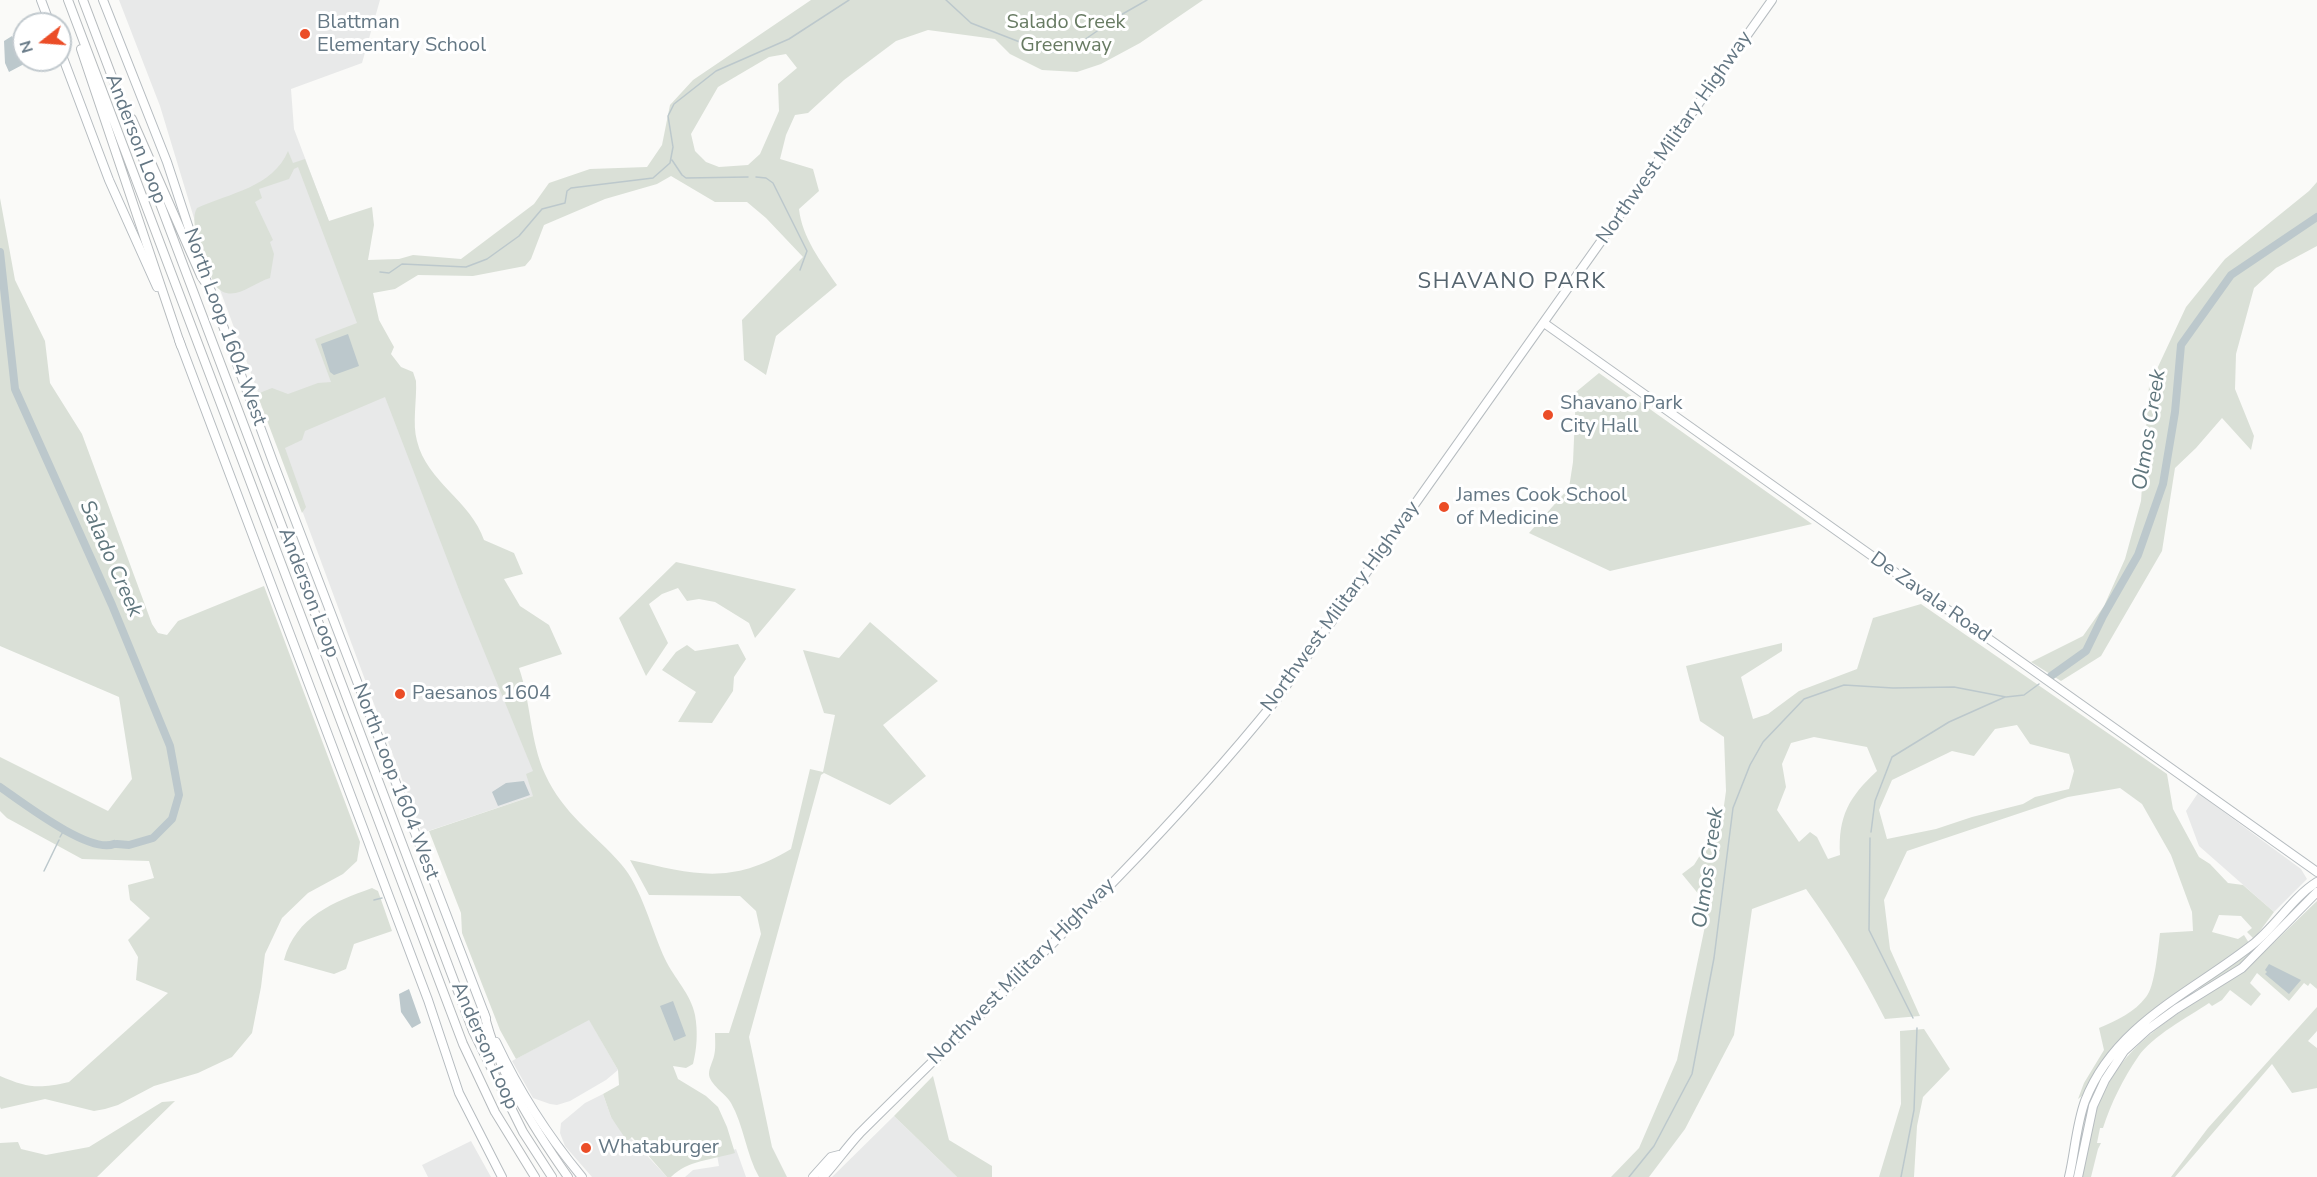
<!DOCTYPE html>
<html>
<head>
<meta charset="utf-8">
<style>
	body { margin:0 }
	#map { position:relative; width:2317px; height:1177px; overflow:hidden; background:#fafaf8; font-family:"Nunito Sans",sans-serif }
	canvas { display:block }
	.north { position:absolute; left:12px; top:12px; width:60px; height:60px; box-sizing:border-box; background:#fff; border:2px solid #c1c9ce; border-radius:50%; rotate:253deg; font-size:16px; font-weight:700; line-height:24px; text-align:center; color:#647784 }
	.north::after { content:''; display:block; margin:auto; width:21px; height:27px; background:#eb4d27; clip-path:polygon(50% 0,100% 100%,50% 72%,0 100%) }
</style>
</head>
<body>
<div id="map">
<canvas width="2317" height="1177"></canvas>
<div class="north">N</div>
</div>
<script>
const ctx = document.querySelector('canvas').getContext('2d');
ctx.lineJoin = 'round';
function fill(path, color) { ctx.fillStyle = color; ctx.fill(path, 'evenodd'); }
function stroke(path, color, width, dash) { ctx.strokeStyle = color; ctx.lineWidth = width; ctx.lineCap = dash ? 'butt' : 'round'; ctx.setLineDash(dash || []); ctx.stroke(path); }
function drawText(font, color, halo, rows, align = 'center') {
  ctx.font = font + ' "Nunito Sans",sans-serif'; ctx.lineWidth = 6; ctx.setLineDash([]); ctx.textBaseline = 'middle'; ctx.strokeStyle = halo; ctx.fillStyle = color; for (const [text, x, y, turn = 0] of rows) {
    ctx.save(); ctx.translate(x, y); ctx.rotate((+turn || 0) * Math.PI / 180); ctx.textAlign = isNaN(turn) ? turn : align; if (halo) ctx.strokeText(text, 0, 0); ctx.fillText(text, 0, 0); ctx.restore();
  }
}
const built = new Path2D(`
	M119,0h261l-18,63 -71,26 3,40 251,663 -123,41 -225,-605 -37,-122z
	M2198,793l103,76 6,10 -33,33 -75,-66 -13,-35z
	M589,1019l29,51 -12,10 -36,21 -13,4 -7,-1 -17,-6 -21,-37z
	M603,1094l8,23 56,60h-75l-27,-31 -5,-13 1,-10 24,-20z
	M894,1116l63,61h-125z
	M471,1141l20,36h-63l-6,-12z
	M736,1149l10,28h-61l8,-7 26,-4 -2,-11z`);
const green = new Path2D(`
	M811,0h392l-63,43 -39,21 -24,8 -35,-2 -32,-16 -15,-15 -67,-9 -32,11 -52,39 -36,33 -13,2 -9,20 -6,24 33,10 6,22 -20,18c3,28 22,53 38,76l-61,51 -10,39 -22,-15 -2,-40 61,-63 -37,-39 -19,-16h-32l-44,-26 -14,8 -52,15 -61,26 -13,34 -6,7 -52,10 -55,-1 -23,14 -22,4 6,27 15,27 -3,7 10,13 12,5 3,9c1,19 -4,43 1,60 10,41 54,60 67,99l30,13 9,21 -19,5 16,27 29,19 13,29 -43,14c12,34 11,73 26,106 18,40 49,59 76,90 20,22 31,67 44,95 9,19 26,35 30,56 3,17 2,33 -2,49l-7,4 -13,-2 5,13 28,17 12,11 9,20 8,26c-23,7 -47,7 -64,24h-4l-35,-40 -5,4 -16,-24 -8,-23 16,-9 -1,-15 -29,-50 -73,39 -16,-29 -38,-97 -1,-20 -32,-82 104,-35 -7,-22 7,-3 -72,-176 -76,-198 -80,34 -3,9 -17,8 21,59 -4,6 -45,-119 15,-6 16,6 30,-11 13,-1 -16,-43 42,-16 -59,-156 -4,2 -5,10 -30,10 3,9 -7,4 18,38 -3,2 4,12 -4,24c-20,6 -39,28 -56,6 -6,-18 -27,-60 -17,-76 33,-15 76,-21 91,-57l5,12 12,-4 24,62 43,-14 2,18 -6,35 31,-1 14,-4 48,4 73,-55 15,-21 41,-14 57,-2 15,-22 8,-40 23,-25zM786,54l11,14 -19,16 1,27 -19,43 -12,11 -29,2 -13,-5 -11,-11 -4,-17 27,-47 51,-30z
	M2317,182v64l-41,22 -22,20 -18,66 -1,35 19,47 -3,14 -29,-32 -26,30 -21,20 -13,83 -61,105 -40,25 -30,-19 52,-26 21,-30 21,-47 16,-58 8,-115 37,-79 39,-48 84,-68z
	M0,198l15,82 30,61 5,42 32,51 70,190 6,9 9,2 11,-14 86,-35 96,256 -3,19 -14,13 -35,19 -26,25 -17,36 -4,33 -9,46 -20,24 -34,16 -44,13 -36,19 -13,4 -11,2 -49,-12 -44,10 -1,-2v-31c28,12 38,13 69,6l99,-89 -32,-13 2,-23 -10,-17 22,-22 -20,-18 -2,-15 26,-7 -5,-17 -67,-2 -75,-41 -7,-7v-54l108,54 24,-32 -13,-82 -119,-51z
	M1599,373l213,151 -202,47 -81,-38 40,-45 4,-26 3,-70z
	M676,562l120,27 -41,49 -6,-15 -34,-21 -16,-3 -12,2 -9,-13 -16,6 -13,10 19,39 -22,33 -27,-58z
	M1921,604l246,170 6,35 26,48 11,7 18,19 15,2 31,27 -20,27 -7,-7 5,-4 -11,-12 -22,-1 -7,17 26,7 6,-4 5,8 12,12 56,-54v88l-7,-6 -2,3 -4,-3 -15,18 -32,-28 -7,10 11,11 -10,12 -21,-16 -8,10 -10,6 -3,-3c-21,14 -57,33 -71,54 -15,22 -27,46 -35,71h-3l-3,15h4l-3,6 -7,28h-9c5,-20 6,-40 12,-59 19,-65 65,-92 117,-127l-22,-5c-26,19 -57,37 -76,63 -12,16 -18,39 -35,50l6,-16 20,-33 -5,-22c17,-7 36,-16 47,-31 9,-10 12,-49 14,-64l33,-2 -1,-19 -21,-57 -29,-51 -22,-16 -52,9 -161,54 -23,49 6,49 30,67 -35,3c-23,-46 -49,-88 -79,-130l-54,20 -18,126 -49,94 -36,48h-38l28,-29 38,-88 32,-153 -27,-33 12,-9 28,-45 4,-29 -2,-54 -24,-16 -14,-55 96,-23v8l-41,26 12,42 15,-5 31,-23 58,-22 16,-51zM2017,725l13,19 39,10 5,17 -5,18 -34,8 -12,7 -51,13 -36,12 -49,10 -8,-29 13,-30 60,-29 22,5 21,-27zM1814,737l53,10 10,24c-28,26 -39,45 -37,84l-12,4 -11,-22 -7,-5 -11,10 -22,-32 9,-23 -4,-23 9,-21z
	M870,622l68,59 -55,44 43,51 -36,29 -66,-32 -3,2 -72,262 23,110 15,30h-28c-13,-23 -15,-51 -28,-74 -5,-9 -22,-19 -22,-29 0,-6 4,-13 5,-18 2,-7 1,-16 1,-23h14l32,-99 -5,-23 -16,-15 -91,-1 -19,-35c64,14 100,26 161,-11l19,-80 13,3 12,-57 -11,-2 -21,-63 36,8z
	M738,644l8,15 -12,18 -1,14 -21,32 -34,-1 18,-30 -34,-22 14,-18 11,-7 8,6z
	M372,888l6,3 14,40 -38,13 -8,25 -12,5 -50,-14c12,-44 50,-58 88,-72z
	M2317,1007v24l-9,10 9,7v40l-25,5 -20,-29 -97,113h-4l37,-49z
	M1924,1029l26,40 -27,28 -6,29 -3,51h-35l22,-73 -1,-73z
	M933,1076l16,64 43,26v11h-35l-63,-61z
	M175,1101l-78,76h-97v-34l18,-1 3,7 25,6 43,-8 73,-45z`);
const water = new Path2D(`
	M12,36l14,27 -17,9 -4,-9 -1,-22z
	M348,334l11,32 -25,9 -4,-3 -9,-28z
	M524,781l6,14 -32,11 -6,-14 14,-9z
	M2269,964l32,16 -12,14 -24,-20 2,-2 -2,-2z
	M409,989l12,34 -9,5 -11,-16 -2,-18z
	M673,1001l13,35 -12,5 -14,-35z`);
const stream = new Path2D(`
	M946,0l25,23 77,30 23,-4 48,-33 28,-16
	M672,160l10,15 4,3 62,-1
	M756,177l10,1 7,5 34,68 -7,19
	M380,272l9,1 13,-9 64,3 21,-8 32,-23 23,-27 23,-6 2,-12 4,-3 82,-10 17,-15 3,-16 -5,-31 6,-12 42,-33 73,-32 60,-39
	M1871,832l4,-31 17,-44 57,-35 56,-25
	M60,837l4,-7
	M1870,838l-1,92 44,88
	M44,871l15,-31
	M374,900l8,-2
	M1629,1177l25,-31 38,-72 22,-116 19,-150 17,-43 13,-23 41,-43 40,-14 49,3 61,-1 52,10 18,-2 15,-11
	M1901,1177l13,-67 3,-82`);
const river = new Path2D(`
	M0,252l15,137 97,216 58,141 9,49 -7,24 -19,19 -24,7 -12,-1
	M2051,676l35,-25 17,-35 35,-61 25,-71 12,-72 6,-67 50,-70 86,-58
	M0,787c22,15 89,67 114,57`);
const major = new Path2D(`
	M41,0l9,24
	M103,0l64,162 37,112 69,188 213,556
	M60,50l49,130 48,107
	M1544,323l773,549
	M179,340l249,660 31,93 43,84
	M496,1042c23,49 52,94 86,135
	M813,1177l18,-20 8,-2
	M823,1177c13,-14 23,-29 37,-44 142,-141 290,-277 416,-433l496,-700
	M2069,1177c6,-25 7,-51 16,-76 30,-77 106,-108 167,-156 23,-18 41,-48 65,-63
	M2078,1177l15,-71 12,-26 19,-29 23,-21 29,-21 66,-41 75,-76`);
const highway = new Path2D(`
	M68,0l395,1044 32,68 40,65
	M83,0l390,1031 50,101 29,45
	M81,49l100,297
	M132,119l69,157 10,15
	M484,1013c14,59 49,114 84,164`);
const markers = [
	[305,34,6,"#eb4d27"],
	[1548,415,6,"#eb4d27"],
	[1444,507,6,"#eb4d27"],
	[400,694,6,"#eb4d27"],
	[586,1148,6,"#eb4d27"]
];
const poiNames = [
	["Blattman",317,23],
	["Elementary School",317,46],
	["Shavano Park",1560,404],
	["City Hall",1560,427],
	["James Cook School",1456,496],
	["of Medicine",1456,519],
	["Paesanos 1604",412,694],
	["Whataburger",598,1148]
];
const parkNames = [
	["Salado Creek",1066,23],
	["Greenway",1066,46]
];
const streetNames = [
	["Northwest Military Highway",1675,138,-55],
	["Anderson Loop",135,139,69],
	["North Loop 1604 West",224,327,70],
	["Anderson Loop",308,593,69],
	["De Zavala Road",1930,598,35],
	["Northwest Military Highway",1341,607,-54],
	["North Loop 1604 West",395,782,69],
	["Northwest Military Highway",1022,972,-45],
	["Anderson Loop",484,1046,66]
];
const waterNames = [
	["Olmos Creek",2150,430,-81],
	["Salado Creek",110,559,66],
	["Olmos Creek",1709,868,-82]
];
const quarterNames = [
	["SHAVANO PARK",1512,283]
];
fill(built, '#e8e9e9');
fill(green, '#dae0d7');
fill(water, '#bcc8cc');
stroke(stream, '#bcc8cc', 1.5);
stroke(river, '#bcc8cc', 8);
stroke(major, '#b6bcc0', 10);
stroke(highway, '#b6bbbe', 10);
stroke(major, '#fff', 8);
stroke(highway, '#fff', 8);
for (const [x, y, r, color] of markers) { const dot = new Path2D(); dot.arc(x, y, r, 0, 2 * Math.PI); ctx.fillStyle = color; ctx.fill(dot); stroke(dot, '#fff', 2); }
drawText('20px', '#647784', '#fff', poiNames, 'left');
drawText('20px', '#687b63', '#fff', parkNames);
drawText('20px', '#647784', '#fff', streetNames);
drawText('italic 21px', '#5f767d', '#fff', waterNames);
ctx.letterSpacing = '1.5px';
drawText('22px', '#56656f', '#fff', quarterNames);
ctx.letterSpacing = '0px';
</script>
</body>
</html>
